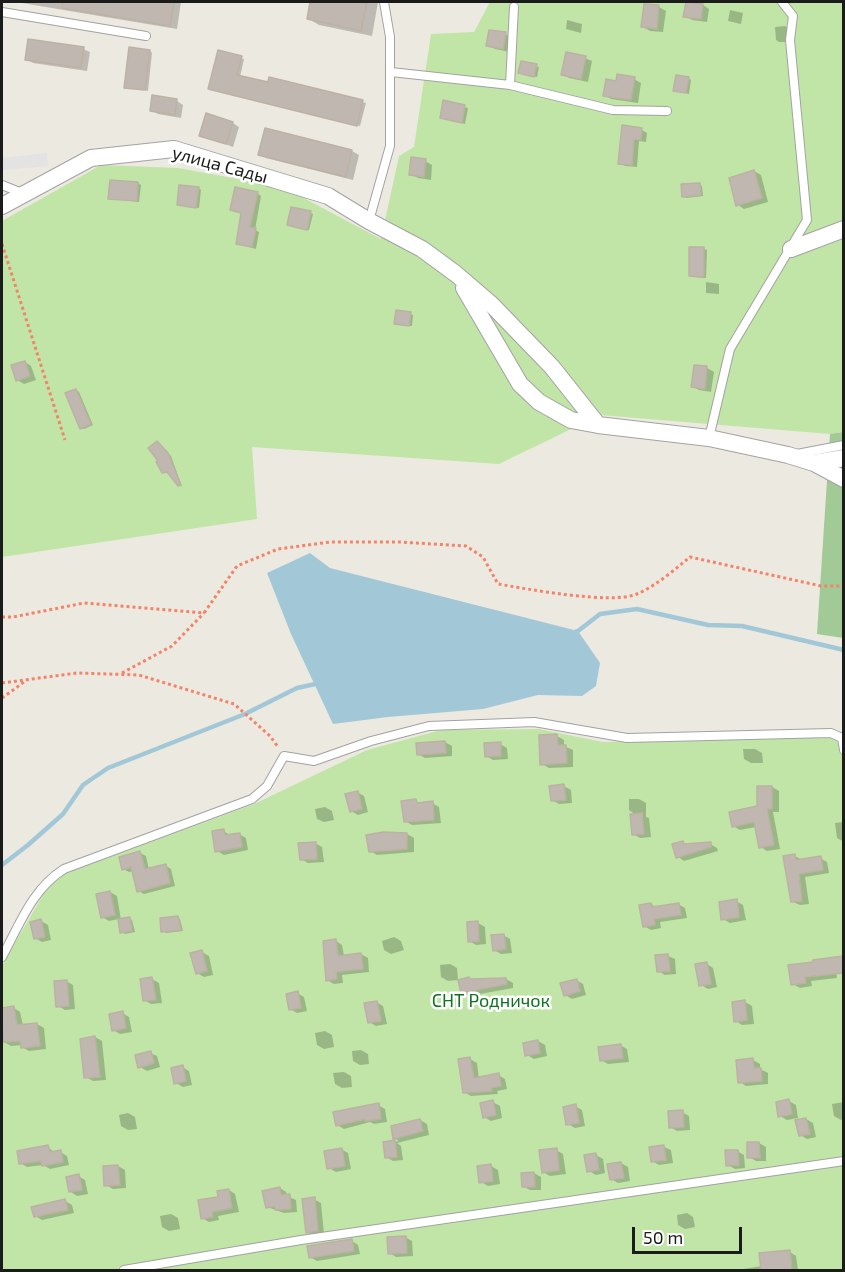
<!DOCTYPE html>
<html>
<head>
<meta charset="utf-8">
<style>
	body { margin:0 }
	#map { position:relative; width:845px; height:1272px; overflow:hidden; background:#ece9e0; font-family:"Exo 2",sans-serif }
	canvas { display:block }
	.frame { position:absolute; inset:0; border:3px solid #1b1b1b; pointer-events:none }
	.scale { position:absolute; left:632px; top:1227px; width:110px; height:27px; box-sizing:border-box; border:3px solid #1b1b1b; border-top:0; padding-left:8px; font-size:18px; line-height:21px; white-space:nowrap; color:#1b1b1b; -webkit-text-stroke:4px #fff; paint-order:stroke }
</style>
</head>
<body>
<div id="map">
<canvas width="845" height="1272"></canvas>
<div class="frame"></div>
<div class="scale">50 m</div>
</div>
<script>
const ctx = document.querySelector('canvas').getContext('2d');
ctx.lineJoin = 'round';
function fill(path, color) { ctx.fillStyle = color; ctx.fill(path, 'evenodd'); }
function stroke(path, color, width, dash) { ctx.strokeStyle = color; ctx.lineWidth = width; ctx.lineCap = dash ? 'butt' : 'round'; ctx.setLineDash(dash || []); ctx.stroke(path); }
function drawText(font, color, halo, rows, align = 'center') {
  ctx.font = font + ' "Exo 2",sans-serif'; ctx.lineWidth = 5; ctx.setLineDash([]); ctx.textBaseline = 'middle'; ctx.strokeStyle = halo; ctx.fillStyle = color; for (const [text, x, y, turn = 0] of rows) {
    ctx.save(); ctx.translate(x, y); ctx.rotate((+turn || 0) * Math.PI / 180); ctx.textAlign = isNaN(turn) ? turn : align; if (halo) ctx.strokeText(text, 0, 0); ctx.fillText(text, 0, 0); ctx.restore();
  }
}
const grass = new Path2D(`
	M490,2h353v430l-13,2 -230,-19 -101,49 -247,-17 5,72 -255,38v-336l99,-56 77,3 105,19 98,52 18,-83 15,-9 17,-113 43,-2z
	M539,729l64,13 240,-6v534h-841v-305l51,-87 201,-74 113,-54 74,-20z`);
const forest = new Path2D(`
	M843,432v206l-26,-4 13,-200z`);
const parking = new Path2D(`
	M47,153l1,13 -46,4v-12z`);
const water = new Path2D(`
	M310,553l20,15 248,63 22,32 -4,23 -14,10 -44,-1 -55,14 -95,8 -55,7 -42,-90 -24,-61z`);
const shadow = new Path2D(`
	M16,2h165l-4,27z
	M312,2h66l-6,34 -53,-11 -10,-6z
	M703,5l6,4 -2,13 -15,-2 -7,-4z
	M659,7l7,4 -3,21 -13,-1 -7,-4z
	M730,10l13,3 -2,11 -13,-3z
	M567,20l15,4 -1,9 -15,-4z
	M785,26l3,2 -2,14h-7l-3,-2 -1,-13z
	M505,34l7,4 -2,14 -15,-3 -7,-4z
	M83,49l7,3 -3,19 -54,-8 -6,-4z
	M150,51l2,2 -4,38 -23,-4z
	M241,58l3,1 -4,18 29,7 1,-6 96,25 -6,23 -147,-36z
	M585,58l7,3 -4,21 -19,-4 -6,-4z
	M536,66l3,1 -2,10 -17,-4z
	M688,78l3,2 -2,14 -14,-4z
	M634,79l7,4 -3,20 -27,-4 -6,-4 12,-13z
	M177,101l6,4 -2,13 -23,-4 -7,-4z
	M444,102l24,6 -3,16 -24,-7z
	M233,123l6,4 -6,20 -32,-12z
	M624,127l18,3 5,3 -1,9 -7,-1 -2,26 -12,-1 -5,-3z
	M266,130l86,21 7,4 -6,25 -87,-22 -6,-4z
	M425,161l7,4 -1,15 -13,-2 -7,-4z
	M754,171l7,4 7,27 -24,7 -6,-4z
	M138,183l3,2 -2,17 -29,-4z
	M699,185l3,1 1,10 -17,2 -3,-2z
	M198,188l3,2 -2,18 -21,-3z
	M257,193l4,3 -6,34 4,2 -3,17 -18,-5 5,-31 -11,-4z
	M310,213l3,1 -4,16 -18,-4z
	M704,249l3,1 -1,28 -13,-1 -3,-2z
	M706,282l13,2v10l-13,-1z
	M410,314l3,1 -1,11 -13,-1z
	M25,362l6,4 5,14 -12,4 -7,-4z
	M707,368l7,4 -3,20 -12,-2 -7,-4z
	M76,390l3,2 14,33 -9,4 -3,-1z
	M160,444l11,12 11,31 -13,-14 -6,-1z
	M557,736l7,4v6l9,4v17l-24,1 -7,-4z
	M445,742l7,4v10l-27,2 -7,-4z
	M500,744l7,4 1,11 -15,1 -7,-4z
	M743,749h12l7,4 1,10h-12l-7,-4z
	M564,786l7,4 1,13 -13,1 -7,-4z
	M772,787l7,4v21h-6l7,37 -13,2 -6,-4 -5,-20 -16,3 -7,-4 25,-19z
	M357,792l7,4 4,16 -10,3 -7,-4z
	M629,799h10l7,4v14l3,1 2,19 -11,1 -7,-4 3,-19 -7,-5z
	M416,801l6,3 10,-1 7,4 2,16 -29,2 -7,-4z
	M325,807l7,4 2,9 -10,2 -7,-3 -2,-10z
	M844,822v20l-7,-4 -2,-15z
	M223,831l7,4 9,-1 7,4 2,12 -24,5 -7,-4z
	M407,834l7,4v14l-37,3 -7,-4z
	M683,842l5,4 22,-2 7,4 1,3 -34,10 -6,-4z
	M315,843l7,4 2,15 -16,1 -7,-4z
	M140,853l6,3 3,14 17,-4 5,3 4,17 -31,8 -6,-3 -5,-20 -4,1 -6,-3z
	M794,856l7,3 19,-1 7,4 2,11 -24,4 4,27 -9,1 -7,-3z
	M110,892l7,4 4,24 8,-2 3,2 3,12 -10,2 -3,-2 -3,-13 -10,2 -7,-4z
	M736,901l7,4 3,15 -16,3 -7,-4z
	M651,904l6,4 21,-4 7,4 2,10 -27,4 1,6 -10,2 -7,-4z
	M177,918l3,1 3,12 -17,2 -3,-2z
	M41,921l7,4 3,15 -9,2 -7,-4z
	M478,923l7,4 1,17 -10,1 -7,-4z
	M503,935l7,4 2,14 -11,1 -7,-4z
	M394,937l7,4 3,9 -13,4 -7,-4 -2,-9z
	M336,941l6,4 2,11 17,-2 7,4 1,14 -27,3 1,8 -9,1 -7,-4z
	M202,952l7,4 4,19 -9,2 -7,-4z
	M668,956l7,3 1,15 -11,1 -7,-4z
	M835,963l2,15 -26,3 1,5 -12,2 -7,-4 -3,-18z
	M450,964l7,4 1,12 -10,1 -7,-4 -1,-12z
	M707,964l6,4 4,19 -9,2 -7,-4z
	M152,979l7,4 3,20 -11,1 -7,-4z
	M506,979l7,4v5l-44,8 -7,-4 10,-11z
	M576,980l7,4 3,11 -14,4 -7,-4z
	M66,981l7,4 2,24 -10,1 -7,-4z
	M297,993l7,4 3,14 -10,2 -7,-4z
	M376,1002l7,4 4,18 -11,2 -7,-4z
	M745,1002l7,4 2,18 -12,1 -6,-4z
	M14,1008l6,4 3,13 14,-1 7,4 2,21 -17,2 -7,-4v-2l-11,1 -7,-4 -2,-32z
	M122,1013l7,4 3,15 -12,2 -7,-4z
	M325,1031l7,4 2,12 -10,2 -7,-4 -2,-12z
	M95,1037l7,4 4,39 -13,1 -7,-4 -4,-37z
	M538,1041l7,4 2,11 -13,3 -7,-4z
	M620,1045l7,4 2,13 -21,2 -7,-4z
	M361,1050l7,4 1,10 -9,1 -7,-4 -1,-10z
	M150,1053l7,3 3,11 -13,4 -7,-4z
	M470,1059l7,4 2,16 19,-4 7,4 2,10 -10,2 1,3 -27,2 -7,-4z
	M753,1060l7,4v5l8,4v11l-22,2 -6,-4z
	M182,1067l7,4 3,14 -9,2 -7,-4z
	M344,1072l7,4 1,11 -10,1 -7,-4 -2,-11z
	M789,1101l7,4 2,13 -11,2 -7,-4z
	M493,1102l7,4 2,12 -11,3 -7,-4z
	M844,1102v17l-3,1 -7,-4 -2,-12z
	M378,1105l7,4 2,13 -13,2 -4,-2 -26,7 -7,-4z
	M575,1106l7,4 3,16 -10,2 -7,-4z
	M682,1112l7,4 1,14 -13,1 -7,-4z
	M128,1113l7,4 2,12 -9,1 -7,-4 -2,-11z
	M806,1119l7,4 3,14 -9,2 -7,-4z
	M420,1120l7,4 2,11 -32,8 4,3 2,14 -10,1 -7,-4 -1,-14 14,-2 -5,-3z
	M759,1143l7,4v14h-10l-7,-4z
	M48,1147l7,6 5,-1 7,4 2,9 -19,4 -7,-4 -16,2 -7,-4z
	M664,1147l7,3 2,13 -14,2 -7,-4z
	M341,1149l7,4 3,16 -15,3 -7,-4z
	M556,1150l7,4 3,20 -16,2 -7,-4z
	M737,1151l7,4 1,13 -10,1 -7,-4z
	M596,1155l7,4 2,14 -9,2 -7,-4z
	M621,1163l7,4 2,14 -12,2 -7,-4z
	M118,1166l7,4 1,18 -13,1 -7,-4z
	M491,1166l7,4 2,14 -12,2 -7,-4z
	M534,1173l7,4v13h-11l-6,-3z
	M78,1176l7,4 3,14 -11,2 -6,-4z
	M280,1188l6,4 1,4 9,4 1,12 -13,1 -17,-6z
	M229,1190l6,4 4,18 -21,4 1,4 -10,2 -7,-4z
	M314,1199l7,4 3,31 -10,2 -7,-4z
	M65,1201l7,4 2,8 -32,7 -7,-4z
	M687,1213l6,4 2,10 -10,2 -7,-4 -1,-10z
	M171,1214l7,4 2,11 -11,2 -7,-4 -2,-11z
	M405,1237l7,4 1,15 -17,1 -6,-4z
	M352,1241l6,4 2,9 -43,7 -7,-4z
	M790,1252l6,4 2,14h-61l25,-4z`);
const stream = new Path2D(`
	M572,633l6,-2 22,-17 37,-5 71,16 34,1 102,24
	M2,865l26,-20 35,-31 20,-29 25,-17 137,-54 52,-26 23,-5`);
const building = new Path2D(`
	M63,2h111l-4,24 -108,-18z
	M310,2h57l-6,29 -54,-12z
	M686,2l17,2 -2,15 -18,-2z
	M644,4l15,1 -2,24 -16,-2z
	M489,30l17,2 -3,17 -17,-3z
	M28,39l56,8 -3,21 -56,-8z
	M129,47l21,3 -5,40 -21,-2z
	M218,50l24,6 -5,19 31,7 1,-5 94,23 -6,26 -149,-37z
	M566,52l20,4 -5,23 -20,-4z
	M521,61l16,3 -3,13 -16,-4z
	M617,74l18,3 -4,23 -28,-4 3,-17 10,2z
	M676,75l13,2 -3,16 -13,-2z
	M152,95l25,4 -2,16 -25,-4z
	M443,100l22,5 -3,18 -22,-5z
	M206,113l27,9 -7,22 -27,-8z
	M622,125l20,3 -1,12 -7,-1 -2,26 -14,-1z
	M265,128l87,22 -6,27 -88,-22z
	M411,157l15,2 -2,18 -15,-2z
	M754,170l8,28 -26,8 -7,-28z
	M110,180l28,2 -1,19 -29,-2z
	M700,183l1,12 -19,2 -1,-13z
	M179,185l20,2 -3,21 -19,-3z
	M235,187l23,5 -8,35 6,1 -4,19 -16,-3 5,-31 -11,-3z
	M291,207l20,4 -4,19 -20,-5z
	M689,247h15v30l-15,-1z
	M396,310l15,2 -2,14 -15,-2z
	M25,361l5,15 -14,5 -5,-16z
	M694,365l13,1 -2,23 -14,-2z
	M76,389l15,35 -11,5 -15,-36z
	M157,441l11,12 13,32 -3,1 -11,-14 -5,1 -6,-11 2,-1 -10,-13z
	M557,734l1,11h8l1,18 -27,2 -1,-30z
	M445,741l1,12 -29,2 -1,-12z
	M501,742v14l-16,1 -1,-14z
	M564,784l2,16 -15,1 -2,-15z
	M757,786h15v23h-5l7,36 -15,3 -5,-26 -22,5 -3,-15 28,-6z
	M358,791l4,18 -12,3 -5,-18z
	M416,799l1,4 16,-2 1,19 -30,2 -3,-21z
	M642,813l2,21 -12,1 -2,-21z
	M224,829l1,6 15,-2 2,14 -27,5 -3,-21z
	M383,832l24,1v16l-38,3 -3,-17z
	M683,841l1,3 27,-2v5l-35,11 -4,-14z
	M316,842l1,17 -17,1 -2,-17z
	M140,851l5,18 21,-5 4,19 -33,9 -6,-25 -9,3 -3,-13z
	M795,854l1,6 25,-4 2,14 -24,4 3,27 -11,1 -8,-46z
	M110,891l5,24 -14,3 -5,-24z
	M737,899l2,18 -18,3 -2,-18z
	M651,903l1,4 27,-4 2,12 -27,4 1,6 -12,2 -4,-22z
	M178,916l3,14 -20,2 -1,-14z
	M130,917l2,14 -12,2 -2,-14z
	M41,919l4,18 -11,2 -4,-17z
	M478,921l1,20 -11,1 -1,-20z
	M504,934l2,15 -13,2 -2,-16z
	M336,939l2,17 23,-3 2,16 -27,3 1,7 -11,2 -3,-40z
	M202,950l5,21 -11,3 -6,-21z
	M668,954l2,17 -13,1 -2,-17z
	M843,956v17l-38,4 1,6 -15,2 -3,-20 25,-3v-2z
	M707,962l4,22 -12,2 -4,-22z
	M152,977l4,23 -13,1 -3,-22z
	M469,977l1,2 36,-1 1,6 -46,9 -3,-13z
	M577,979l3,12 -16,5 -4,-13z
	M67,980l2,26 -13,1 -2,-26z
	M298,991l3,17 -12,2 -3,-16z
	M745,1000l2,20 -13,2 -2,-20z
	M377,1001l4,20 -13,2 -4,-20z
	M14,1006l3,19 20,-2 3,23 -19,2 -1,-7 -17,1 -1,-34z
	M123,1011l3,17 -14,3 -3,-17z
	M95,1036l5,41 -16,1 -4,-39z
	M538,1040l2,13 -15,3 -2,-13z
	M621,1044l2,14 -23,3 -2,-14z
	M151,1051l3,12 -16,5 -3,-13z
	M470,1057l4,21 25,-5 2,13 -10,2 1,3 -29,2 -5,-34z
	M753,1058l1,10h7l1,13 -24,2 -2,-23z
	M183,1065l3,16 -12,3 -3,-16z
	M789,1099l3,15 -14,3 -2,-15z
	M493,1100l3,15 -13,3 -3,-15z
	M379,1103l2,16 -16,2v-2l-29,7 -3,-14z
	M576,1104l3,19 -13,2 -3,-18z
	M683,1110l1,17 -15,1 -1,-17z
	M806,1118l4,16 -11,2 -4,-16z
	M420,1119l3,12 -30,8 -2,-13z
	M395,1140l2,17 -12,1 -2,-16z
	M747,1142h12l1,16h-13z
	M48,1145l2,7 11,-2 2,12 -21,4 -1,-5 -22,3 -2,-13z
	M664,1145l2,15 -15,2 -2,-15z
	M342,1148l3,18 -18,3 -3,-18z
	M557,1148l2,22 -17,3 -3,-23z
	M725,1150h13l1,15 -13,1z
	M596,1153l3,17 -12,2 -3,-17z
	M621,1162l3,16 -14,2 -3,-16z
	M491,1164l2,17 -14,2 -2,-17z
	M118,1165l2,20 -16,1 -1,-20z
	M534,1172l1,15h-13l-1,-14z
	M79,1174l3,16 -13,2 -3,-15z
	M280,1187l1,8 9,-1 1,15 -16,1v-4l-9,2 -4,-17z
	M229,1189l3,19 -20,4 1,5 -12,2 -3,-19 20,-3 -1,-6z
	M315,1197l3,34 -12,2 -4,-34z
	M65,1199l3,11 -34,7 -3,-10z
	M406,1236l1,17 -19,1 -1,-17z
	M352,1239l2,12 -45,7 -2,-12z
	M790,1250l2,20h-31l-2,-17z`);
const path = new Path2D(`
	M2,244l63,196
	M2,617h11l71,-14 120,10 33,-47 41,-17 52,-7h69l67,4 17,11 15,27c30,5 113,21 139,10 19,-8 37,-24 53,-37l131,29h23
	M122,673l50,-27 32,-33
	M2,683l75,-10 62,2 95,29 36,32 8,11
	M2,698l22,-16`);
const lane = new Path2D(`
	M2,12l144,24
	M391,72l119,13 103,25 54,1
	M510,85l4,-78
	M2,185l20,8
	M369,221l21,-75v-109l-6,-35
	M709,438l21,-89 77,-129 -17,-180 3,-24 -11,-14
	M797,454l47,-9
	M2,957c17,-31 30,-68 62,-88l188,-70 15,-13 17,-30 30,5 57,-20 58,-15 105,-4 93,16 204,-5 11,5 2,12
	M124,1270l177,-30 543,-79`);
const street = new Path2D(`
	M2,206l89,-48 83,-9 154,47 41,25 53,28 34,25 35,30 61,63 46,58
	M791,249l53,-20
	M464,288l56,96 19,18 32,18 27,5 111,13 79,17 26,8 30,-5
	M814,463l30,16`);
const streetNames = [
	["улица Сады",220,165,15]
];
const parkNames = [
	["СНТ Родничок",491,1001]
];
fill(grass, '#c0e5a7');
fill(forest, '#a1ca96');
fill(parking, '#e3e3e3');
fill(water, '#a2c8d8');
fill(shadow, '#0003');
stroke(stream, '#a2c8d8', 4.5);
fill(building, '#c0b8b0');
stroke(building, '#bdb1a4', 1.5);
stroke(lane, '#a2a2a2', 10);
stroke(street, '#a2a2a2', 18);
stroke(path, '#f3846a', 3, [3, 3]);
stroke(lane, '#fff', 8);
stroke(street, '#fff', 16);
drawText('18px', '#1b1b1b', '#fff', streetNames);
drawText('18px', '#0f7220', '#fff', parkNames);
</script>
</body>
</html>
